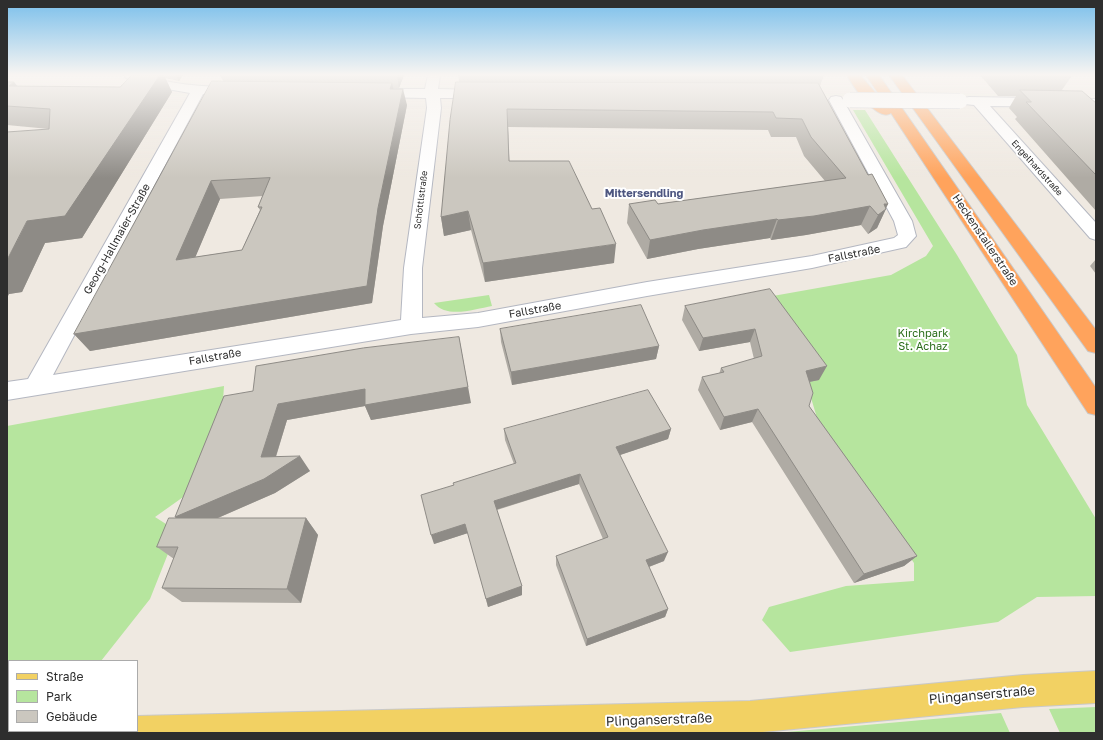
<!DOCTYPE html>
<html>
<head>
<meta charset="utf-8">
<style>
	body { margin:0 }
	#map { position:relative; width:1103px; height:740px; overflow:hidden; background:#efe9e1; font-family:"Golos Text",sans-serif }
	canvas { display:block }
	.frame { position:absolute; inset:0; border:8px solid #2e2e2e; pointer-events:none }
	.legend { position:absolute; left:8px; top:660px; width:130px; height:72px; box-sizing:border-box; background:#fff; border:1px solid #ababab; margin:0; padding:5px 7px; list-style:none; font-size:12px; color:#2e2e2e }
	.legend li { display:flex; align-items:center; gap:8px; height:20px }
	.legend b { width:20px; border:1px solid #ababab }
</style>
</head>
<body>
<div id="map">
<canvas width="1103" height="740"></canvas>
<div class="frame"></div>
<ul class="legend">
<li><b style="height:5px;background:#f2d163"></b>Straße</li>
<li><b style="height:11px;background:#b6e59e"></b>Park</li>
<li><b style="height:11px;background:#cbc7bf"></b>Gebäude</li>
</ul>
</div>
<script>
const ctx = document.querySelector('canvas').getContext('2d');
ctx.lineJoin = 'round';
function fill(path, color) { ctx.fillStyle = color; ctx.fill(path, 'evenodd'); }
function stroke(path, color, width, dash) { ctx.strokeStyle = color; ctx.lineWidth = width; ctx.lineCap = dash ? 'butt' : 'round'; ctx.setLineDash(dash || []); ctx.stroke(path); }
function drawText(font, color, halo, rows, align = 'center') {
  ctx.font = font + ' "Golos Text",sans-serif'; ctx.lineWidth = 4; ctx.setLineDash([]); ctx.textBaseline = 'middle'; ctx.strokeStyle = halo; ctx.fillStyle = color; for (const [text, x, y, turn = 0] of rows) {
    ctx.save(); ctx.translate(x, y); ctx.rotate((+turn || 0) * Math.PI / 180); ctx.textAlign = isNaN(turn) ? turn : align; if (halo) ctx.strokeText(text, 0, 0); ctx.fillText(text, 0, 0); ctx.restore();
  }
}
const green = new Path2D(`
	M853,110h12l92,145 60,100 10,50 69,114v77l-59,1 -39,25 -208,30 -28,-32 7,-13 77,-21 68,-5v-18l-94,-135 -17,-57 -47,-72 135,-24 35,-19 7,-10z
	M489,295l3,11c-17,3 -45,13 -58,-3z
	M224,386l-1,15 -37,94 -31,22 22,14 -27,68 -49,62h-92v20h-2v-255z
	M1096,707v26h-36l-11,-24z
	M1001,713l9,20h-234z`);
const minor = new Path2D(`
	M124,75c17,-1 30,4 46,7 21,4 43,5 65,5l5,1 2,3 -2,3 -5,1 -32,-1 -150,281 348,-55 3,-52 23,-160 -1,-10 -52,-1 -5,-1 -2,-3 2,-3 5,-1h51l3,-14h12l-2,14 45,1 5,1 2,3 -2,3 -5,1h-43l1,10 -19,160v50l56,-5 169,-31 165,-26 82,-18 4,-3 -4,-14 -65,-121 2,-3 5,-1 5,1 2,3 69,121 4,15 -10,11 -94,21 -165,28 -169,31 -67,7 -404,66v-18l21,-3 162,-286 -34,-6 -30,-9z
	M969,97l127,2v8l-106,-1 106,117v17l-6,-2 -116,-133 -10,-1 -2,-3 2,-3z`);
const major = new Path2D(`
	M1096,671v32l-73,4 -271,26h-643v-2h28v-15l613,-15 273,-26z`);
const highway = new Path2D(`
	M847,75h13l26,30 -20,-30h13l217,313v27l-8,-2 -197,-300c-13,10 -39,-28 -44,-38z
	M889,75h13l194,255v23l-8,-2z`);
const minorBridge = new Path2D(`
	M850,100l110,1`);
const wall = new Path2D(`
	M132,75h51l-4,6 -14,-3 7,14 -90,146 -37,5 -23,49 -13,2 40,-165 -42,-4v-43h7l3,4 103,1z
	M220,75h184l-5,13h-6l14,17 -24,121 -11,77 -282,48 -16,-17 149,-253zM263,196l-5,11 2,3 -18,40 -47,7 25,-58z
	M458,75h366l-4,11 48,89 20,29 -11,24 -9,6 -7,-9 -55,10 -35,5 -1,-2 -72,11 -51,10 -20,-36 2,-19h29l167,-23 -21,-25 -8,-19h-25l-3,-7 -260,-3 1,34 105,102 -129,19 -14,-52 -27,6 -3,-19 18,-135z
	M980,75h89l2,2 -9,13 34,13v108l-81,-92 2,-2 -8,-9 7,-12h-18z
	M1096,259v15l-6,-8z
	M770,289l49,91 -10,2v24l108,150 -13,10 -50,17 -102,-161 -32,8 -22,-40 4,-13 17,-3 2,-6 33,-9 -4,-17 -51,9 -17,-31 3,-14z
	M500,329l159,17 -3,13 -144,26 -11,-43z
	M224,396l247,7 -100,17 -6,-14 -78,14 -11,37 34,14 -35,22 -57,25h88l12,17 -17,68 -119,-1 -20,-14 12,-29 -17,-12 19,-29 -1,-1z
	M504,429h167l-3,10 -48,16 44,106 -15,6 19,42 -3,8 -79,29 -30,-81v-9l47,-17 -24,-55 -82,26 25,76v9l-34,12 -20,-74 -34,11 20,-59 60,-21 -9,-24z`);
const shadedWall = new Path2D(`
	M160,75h4l8,17 -90,146 -37,5 -23,49 -13,2 -2,4v-38l20,-39z
	M176,75h7l-4,6z
	M397,75h7l-5,13z
	M14,82l15,20 -20,-16z
	M392,83l4,16 -6,-10z
	M403,89l4,16 -24,121 -11,77 -282,48 -16,-17 304,-126z
	M507,109l1,18 2,53 -1,-19z
	M211,181l9,18 -33,78 -11,-17z
	M884,204h4l-4,7 2,-2 -9,19 -9,6z
	M870,206l-9,19 -55,10 -35,5 7,-20z
	M468,211l3,19 -27,6 -3,-19z
	M777,219l-7,19 -72,11 -51,10 3,-19 53,-10z
	M616,244l-2,19 -129,19 -2,-19z
	M755,329l-5,13 -51,9 4,-13z
	M459,337l12,66 -100,17 -6,-14 -78,14 -16,52 -10,-15 17,-53z
	M659,346l-3,13 -144,26 -1,-13z
	M827,366l-8,14 -20,4 7,-13z
	M758,409l-6,13 -32,8 4,-13z
	M671,429l-3,10 -54,18 2,-10z
	M300,456l10,15 -35,22 -85,37 -15,-13z
	M580,474l-1,10 -84,26 -1,-9z
	M306,518l12,17 -17,68 -14,-14z
	M465,524l3,9 -34,11 -3,-9z
	M668,552l-4,9 -21,8 3,-9z
	M917,556l-13,10 -50,17 10,-9z
	M522,586v9l-34,12 -2,-8z
	M668,609l-3,8 -79,29 1,-7z`);
const building = new Path2D(`
	M132,75h28l-95,141 -38,5 -20,39v-128l42,-3 1,-20 -43,-3v-24h7l-5,4 111,1z
	M1010,75h59l2,2 -61,-1z
	M212,81l180,2 -2,6h13l-25,119 -11,78 -293,48zM270,178l-12,29h4l-20,43 -66,10 35,-79z
	M456,82l362,1 50,92 4,-1 16,30h-4l2,5 -8,6 -8,-9 -56,10 -36,4 -1,-1 -74,11 -53,10 -21,-36 26,-4 3,4 188,-26 -35,-41 -9,-18 -26,-1 -3,-6 -266,-3 2,52h60l23,48 8,-1 16,36 -133,19 -15,-52 -27,6 9,-97z
	M1020,90l62,1 14,12v72l-70,-73h5z
	M770,289l57,77 -21,5 7,22 -4,13 108,150 -53,18 -106,-165 -34,8 -22,-40 22,-5 -3,-4 41,-12 -7,-27 -52,9 -18,-32z
	M641,305l18,41 -148,26 -11,-43z
	M459,337l9,50 -103,18v-16l-87,15 -17,53 39,-1 -36,23 -89,38 49,-121 29,-5 3,-25 107,-18z
	M648,390l23,39 -55,18 52,105 -22,8 22,49 -81,30 -31,-83 52,-19 -28,-63 -86,27 28,85 -36,13 -21,-75 -34,11 -10,-40 33,-10 -1,-2 63,-20 -12,-34z
	M169,518h137l-19,71 -125,-1 16,-41h-21z`);
const farStreetnames = [
	["Engelhardstraße",1037,168,48],
	["Schöttlstraße",421,200,-83]
];
const farQuarternames = [
	["Mittersendling",644,194]
];
const streetNames = [
	["Georg-Hallmaier-Straße",117,239,-61],
	["Heckenstallerstraße",985,240,56],
	["Fallstraße",854,254,-11],
	["Fallstraße",535,310,-10],
	["Fallstraße",215,357,-10]
];
const parkNames = [
	["Kirchpark",923,334],
	["St. Achaz",923,347]
];
const nearStreetnames = [
	["Plinganserstraße",982,695,-5],
	["Plinganserstraße",659,720,-2]
];
fill(green, '#b6e59e');
stroke(minor, '#b4b7c1', 2);
stroke(major, '#c9c9c9', 2);
stroke(highway, '#c9c9c9', 2);
fill(minor, '#fff');
fill(major, '#f2d163');
fill(highway, '#ffa35c');
stroke(minorBridge, '#b4b7c1', 16, []);
stroke(minorBridge, '#fff', 15);
fill(wall, '#afaba4');
fill(shadedWall, '#8e8b86');
fill(building, '#cbc7bf');
stroke(building, '#8e8b86', 1);
const sky = ctx.createLinearGradient(0, 0, 0, 178);
sky.addColorStop(0, '#7abfeb');
sky.addColorStop(0.42, '#f8f5f2');
sky.addColorStop(1, '#f8f5f200');
ctx.fillStyle = sky;
ctx.fillRect(0, 0, 1103, 178);
drawText('9px', '#2e2e2e', '#fff', farStreetnames);
drawText('bold 11px', '#4d5680', '#fff', farQuarternames);
drawText('11px', '#2e2e2e', '#fff', streetNames);
drawText('11px', '#2c6e1b', '#fff', parkNames);
drawText('13px', '#2e2e2e', '#fff', nearStreetnames);
</script>
</body>
</html>
